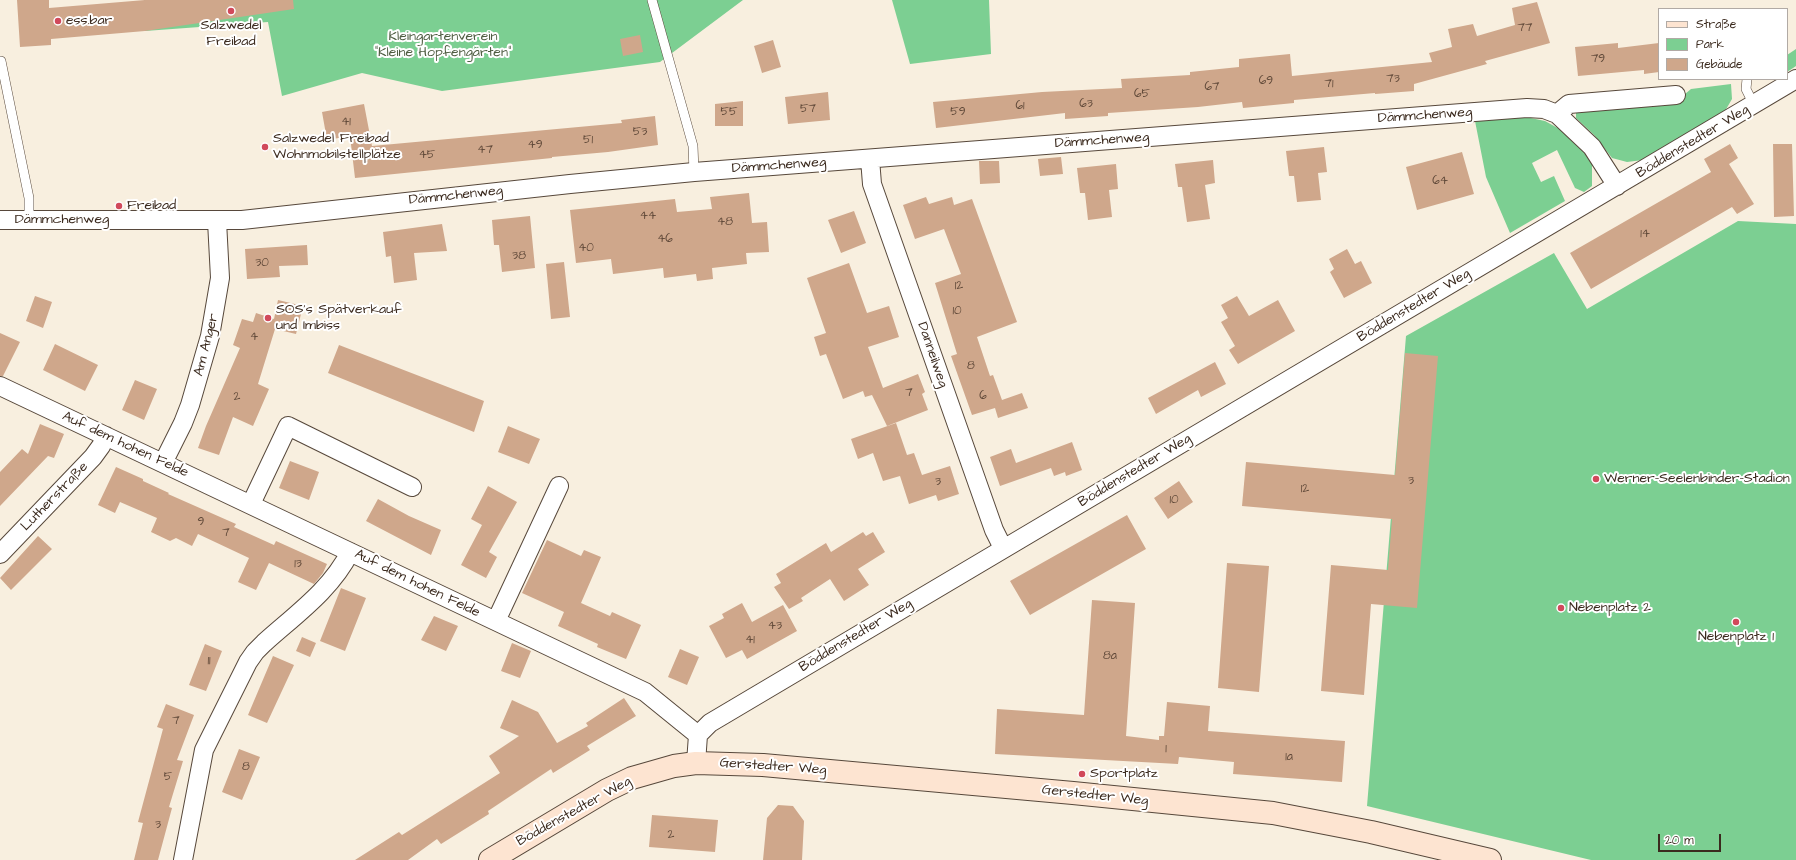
<!DOCTYPE html>
<html>
<head>
<meta charset="utf-8">
<style>
	body { margin:0 }
	#map { position:relative; width:1796px; height:860px; overflow:hidden; background:#f8efdf; font-family:"Architects Daughter",sans-serif }
	canvas { display:block }
	.legend { position:absolute; left:1658px; top:8px; width:130px; height:72px; box-sizing:border-box; background:#fff; border:1px solid #b1aaa5; margin:0; padding:5px 7px; list-style:none; font-size:12px; color:#3b2a1e }
	.legend li { display:flex; align-items:center; gap:8px; height:20px }
	.legend b { width:20px; border:1px solid #b1aaa5 }
	.scale { position:absolute; left:1658px; top:834px; width:63px; height:18px; box-sizing:border-box; border:2px solid #3b2a1e; border-top:0; padding-left:5px; font-size:12px; line-height:14px; white-space:nowrap; color:#3b2a1e; -webkit-text-stroke:3px #fff; paint-order:stroke }
</style>
</head>
<body>
<div id="map">
<canvas width="1796" height="860"></canvas>
<ul class="legend">
<li><b style="height:5px;background:#fde4d1"></b>Straße</li>
<li><b style="height:11px;background:#7ccf92"></b>Park</li>
<li><b style="height:11px;background:#cfa78b"></b>Gebäude</li>
</ul>
<div class="scale">20 m</div>
</div>
<script>
const ctx = document.querySelector('canvas').getContext('2d');
ctx.lineJoin = 'round';
function fill(path, color) { ctx.fillStyle = color; ctx.fill(path, 'evenodd'); }
function stroke(path, color, width, dash) { ctx.strokeStyle = color; ctx.lineWidth = width; ctx.lineCap = dash ? 'butt' : 'round'; ctx.setLineDash(dash || []); ctx.stroke(path); }
function drawText(font, color, halo, rows, align = 'center') {
  ctx.font = font + ' "Architects Daughter",sans-serif'; ctx.lineWidth = 4; ctx.setLineDash([]); ctx.textBaseline = 'middle'; ctx.strokeStyle = halo; ctx.fillStyle = color; for (const [text, x, y, turn = 0] of rows) {
    ctx.save(); ctx.translate(x, y); ctx.rotate((+turn || 0) * Math.PI / 180); ctx.textAlign = isNaN(turn) ? turn : align; if (halo) ctx.strokeText(text, 0, 0); ctx.fillText(text, 0, 0); ctx.restore();
  }
}
const green = new Path2D(`
	M144,0h599l-83,62 -218,29 -80,-18 -80,23 -14,-74 -123,9z
	M892,0h97l2,54 -81,10z
	M1796,49v17l-9,6v-17z
	M1731,84l1,15 -7,12 -82,49 -16,2 -15,-4 -18,-23 -18,-17v-5l7,-5 96,-9 12,-10z
	M1526,117l19,4 29,16 18,20v29l-8,6 -9,-4 -18,-38 -25,13 9,19 13,-6 11,25 -55,32 -24,-56 -11,-56z
	M1738,221l58,3v636h-205l-224,-54 39,-470 148,-83 33,56z`);
const building = new Path2D(`
	M17,0h32v8l96,-8h148l1,9 -149,22 -94,8v6l-31,2z
	M1537,2l13,41 -65,18 2,3 -73,20v7l-39,3v-1l-81,7v3l-51,5 -1,-6 -44,5 -90,6v3l-43,3v-6l-129,15 -3,-26 109,-10 80,-4 -1,-9 69,-4v-3l49,-5v-8l51,-5 2,22 140,-14 -3,-9 23,-6 -4,-18 25,-5 4,12 38,-11 -3,-17z
	M640,35l3,17 -20,4 -3,-17z
	M773,40l8,27 -19,6 -8,-27z
	M1618,43v5l41,-5v29l-15,2v-4l-66,6 -3,-29z
	M828,92l2,28 -42,4 -3,-27z
	M743,101v25h-28v-22z
	M364,104l8,42 250,-23 -1,-3 34,-4 3,29 -50,7 -56,5v1l-197,20 -5,-42 -23,4 -5,-28z
	M1730,144l8,14 -9,6 25,40 -17,10 -5,-7 -141,82 -21,-36 141,-81 -7,-13z
	M1773,144h19l2,72 -20,1z
	M1324,147l3,25 -9,1 3,27 -24,2 -3,-26h-5l-3,-25z
	M1462,152l12,42 -57,16 -11,-43z
	M1061,157l2,17 -23,2 -2,-17z
	M1213,160l2,23 -10,2 5,34 -23,3 -5,-35h-4l-3,-23z
	M979,161h20l1,22 -20,1z
	M1116,164l2,25 -9,1 3,27 -24,3 -3,-27h-5l-3,-25z
	M749,193l3,30 15,-1 2,30 -23,1 1,11 -35,4 1,11 -16,2 -1,-7 -32,4 -1,-10 -50,6 -2,-15 -35,4 -6,-53 105,-11 2,13 35,-3 -2,-12z
	M926,197l3,7 23,-7 2,8 18,-6 45,123 -40,15 13,39 3,-1 9,25 20,-7 6,15 -30,10 -3,-10 -23,7 -21,-59 6,-2 -22,-71 26,-9 -17,-45 -29,10 -12,-34z
	M854,211l12,32 -25,10 -13,-33z
	M530,216l5,52 -33,4 -3,-27h-5l-2,-25z
	M442,224l5,27 -33,2 3,27 -23,3 -3,-27 -5,1 -3,-25z
	M307,245l1,20 -29,1 1,11 -33,2 -2,-30z
	M1347,249l8,15 6,-3 11,22 -28,15 -14,-26 4,-3 -5,-10z
	M564,262l6,55 -19,2 -5,-55z
	M849,263l18,50 22,-7 10,31 -31,10 15,41 35,-14 7,18 -3,2 6,16 -41,16 -15,-31 -7,2 -2,-6 -20,8 -17,-45 -6,2 -6,-19 12,-4 -19,-55z
	M35,296l17,6 -9,26 -17,-7z
	M1237,296l12,20 29,-16 17,31 -57,33 -9,-14 6,-4 -14,-24 7,-4 -7,-13z
	M278,300l25,6 -7,28 -21,-5 -17,55 11,5 -16,37 -20,-9 -14,38 -21,-7 8,-22 34,-78 -7,-3 9,-26 11,3 3,-9 18,6z
	M0,333l20,9 -17,34h-3z
	M55,344l43,21 -13,26 -42,-21z
	M339,345l145,56 -10,31 -146,-59z
	M1405,353l33,3 -21,252 -46,-4 -7,91 -43,-4 10,-126 57,5 4,-51 -150,-13 4,-44 149,13z
	M1215,362l11,22 -25,13 -3,-7 -42,24 -8,-16z
	M135,380l22,9 -13,31 -22,-10z
	M896,423l11,32 7,-2 8,22 28,-9 9,28 -21,7 -2,-6 -27,9 -9,-28 -17,5 -10,-28 -15,6 -7,-20z
	M40,424l24,10 -10,24 -6,-2 -48,50v-34l22,-23 6,5z
	M508,426l32,13 -11,25 -31,-12z
	M1072,442l10,28 -16,6 -1,-4 -11,4 -3,-8 -51,18 -10,-29 21,-8 5,14z
	M290,461l29,11 -10,28 -30,-12z
	M116,467l27,12v2l26,12 -1,1 68,30 -2,3 40,18 2,-4 51,23 -4,9 -9,11 -45,-21 -13,27 -18,-8 11,-24 -51,-24 -6,12 -16,-8 -6,3 -19,-9 6,-14 -37,-16 -5,11 -17,-8z
	M1179,481l14,21 -25,17 -14,-21z
	M488,486l29,16 -28,50 8,5 -11,21 -25,-13 21,-40 -11,-6z
	M378,499l31,17 32,14 -10,25 -65,-34z
	M1127,515l19,34 -116,66 -20,-34z
	M863,532l3,4 7,-4 12,20 -27,17 11,16 -25,16 -14,-22 -29,19 2,3 -14,8 -15,-22 7,-4 -5,-9 50,-31 5,9z
	M38,536l14,13 -41,41 -11,-12z
	M547,540l34,16 3,-6 17,7 -20,46 29,13 2,-4 29,13 -15,34 -29,-12 1,-3 -40,-18 6,-14 -42,-19z
	M1227,563l42,3 -10,126 -41,-4z
	M341,588l25,10 -21,53 -25,-10z
	M1092,600l43,3 -9,133 33,4v-4h5l3,-34 43,4 -2,25 137,10 -3,41 -109,-8 1,-12 -55,-5 -1,7 -183,-10 2,-45 87,6z
	M742,603l10,19 31,-17 14,26 -50,28 -5,-9 -16,8 -17,-32 15,-8 -2,-4z
	M434,616l24,10 -12,25 -25,-11z
	M302,637l14,6 -6,14 -14,-6z
	M512,643l19,8 -11,27 -19,-7z
	M205,644l17,7 -16,40 -17,-6z
	M680,649l19,8 -12,28 -19,-8z
	M273,656l21,9 -27,58 -19,-8z
	M624,698l12,18 -49,30 3,4 -37,23 -2,-4 -63,42 1,3 -48,30 -4,-5 -29,21h-53l44,-28 3,3 98,-62 -11,-17 30,-20 -19,-8 12,-28 26,12 19,31 31,-17 -2,-3z
	M166,704l28,11 -17,45 6,1 -14,46 3,1 -14,52h-24l9,-37 -5,-1 25,-93 -6,-2z
	M239,749l21,8 -18,43 -20,-8z
	M778,805l15,1 11,15 -2,39h-39l4,-42z
	M652,815l66,5 -3,32 -66,-5z`);
const lane = new Path2D(`
	M652,0l41,146 1,26
	M1,61l28,137v22
	M1747,79l-1,10 8,16`);
const street = new Path2D(`
	M1557,114l12,-10 107,-9
	M870,159l2,25 122,346 9,18
	M0,220h242l328,-36 124,-12 833,-64 17,1 13,5 35,33 25,39
	M0,386l645,306 53,43
	M163,463l20,-40 7,-18 20,-69 10,-58 -3,-57
	M251,504l37,-78 124,61
	M0,554l93,-97 8,-11 5,-10
	M496,621l63,-135
	M696,763l2,-28 12,-12 1086,-644
	M183,860l21,-110 44,-88 7,-10 9,-9c31,-28 67,-53 86,-91`);
const secondary = new Path2D(`
	M490,860l117,-70 25,-12 42,-12 22,-3 67,2 310,28 200,20 98,19 119,28`);
const markers = [
	[231,11,4,"#d1495b"],
	[58,21,4,"#d1495b"],
	[265,147,4,"#d1495b"],
	[119,206,4,"#d1495b"],
	[268,318,4,"#d1495b"],
	[1596,479,4,"#d1495b"],
	[1561,608,4,"#d1495b"],
	[1736,622,4,"#d1495b"],
	[1082,774,4,"#d1495b"]
];
const numberNames = [
	["77",1525,28],
	["79",1598,59],
	["73",1393,79],
	["69",1266,81],
	["71",1329,84],
	["67",1212,87],
	["65",1142,94],
	["63",1086,104],
	["61",1020,106],
	["57",808,109],
	["55",729,112],
	["59",958,112],
	["41",346,122],
	["53",640,132],
	["51",588,140],
	["49",535,145],
	["47",485,150],
	["45",427,155],
	["64",1440,181],
	["44",648,216],
	["48",725,222],
	["14",1645,234],
	["46",665,239],
	["40",586,248],
	["38",519,256],
	["30",262,263],
	["12",959,286],
	["10",957,311],
	["4",254,337],
	["8",971,366],
	["7",909,393],
	["6",983,396],
	["2",237,397],
	["3",1411,481],
	["3",938,482],
	["12",1305,489],
	["10",1174,500],
	["9",201,522],
	["7",226,533],
	["13",298,564],
	["43",775,626],
	["41",750,640],
	["8a",1110,656],
	["11",209,661],
	["7",176,721],
	["1",1166,749],
	["1a",1289,757],
	["8",246,767],
	["5",168,777],
	["3",158,825],
	["2",671,835]
];
const poiNames = [
	["ess.bar",66,21],
	["Salzwedel",231,26,"center"],
	["Freibad",231,42,"center"],
	["Salzwedel Freibad",273,139],
	["Wohnmobilstellplätze",273,155],
	["Freibad",127,206],
	["SOS's Spätverkauf",276,310],
	["und Imbiss",276,326],
	["Werner-Seelenbinder-Stadion",1604,479],
	["Nebenplatz 2",1569,608],
	["Nebenplatz 1",1736,637,"center"],
	["Sportplatz",1090,774]
];
const parkNames = [
	["Kleingartenverein",443,37],
	["\"Kleine Hopfengärten\"",443,53]
];
const streetNames = [
	["Dämmchenweg",1425,116,-4],
	["Dämmchenweg",1102,141,-4],
	["Böddenstedter Weg",1693,142,-31],
	["Dämmchenweg",779,166,-4],
	["Dämmchenweg",456,196,-6],
	["Dämmchenweg",62,220],
	["Böddenstedter Weg",1414,306,-31],
	["Am Anger",207,345,-76],
	["Danneilweg",932,355,71],
	["Auf dem hohen Felde",125,445,25],
	["Böddenstedter Weg",1135,471,-31],
	["Lutherstraße",55,497,-46],
	["Auf dem hohen Felde",417,584,26],
	["Böddenstedter Weg",856,636,-31],
	["Gerstedter Weg",773,767,4],
	["Gerstedter Weg",1095,796,6],
	["Böddenstedter Weg",574,812,-29]
];
fill(green, '#7ccf92');
fill(building, '#cfa78b');
stroke(lane, '#57483b', 10);
stroke(street, '#57483b', 20);
stroke(secondary, '#57483b', 24);
stroke(lane, '#fff', 9);
stroke(street, '#fff', 18);
stroke(secondary, '#fde4d1', 22);
for (const [x, y, r, color] of markers) { const dot = new Path2D(); dot.arc(x, y, r, 0, 2 * Math.PI); ctx.fillStyle = color; ctx.fill(dot); stroke(dot, '#fff', 1.5); }
drawText('12px', '#604939', null, numberNames);
drawText('14px', '#3b2a1e', '#fff', poiNames, 'left');
drawText('14px', '#4e5c41', '#fff', parkNames);
drawText('14px', '#3b2a1e', '#fff', streetNames);
</script>
</body>
</html>
